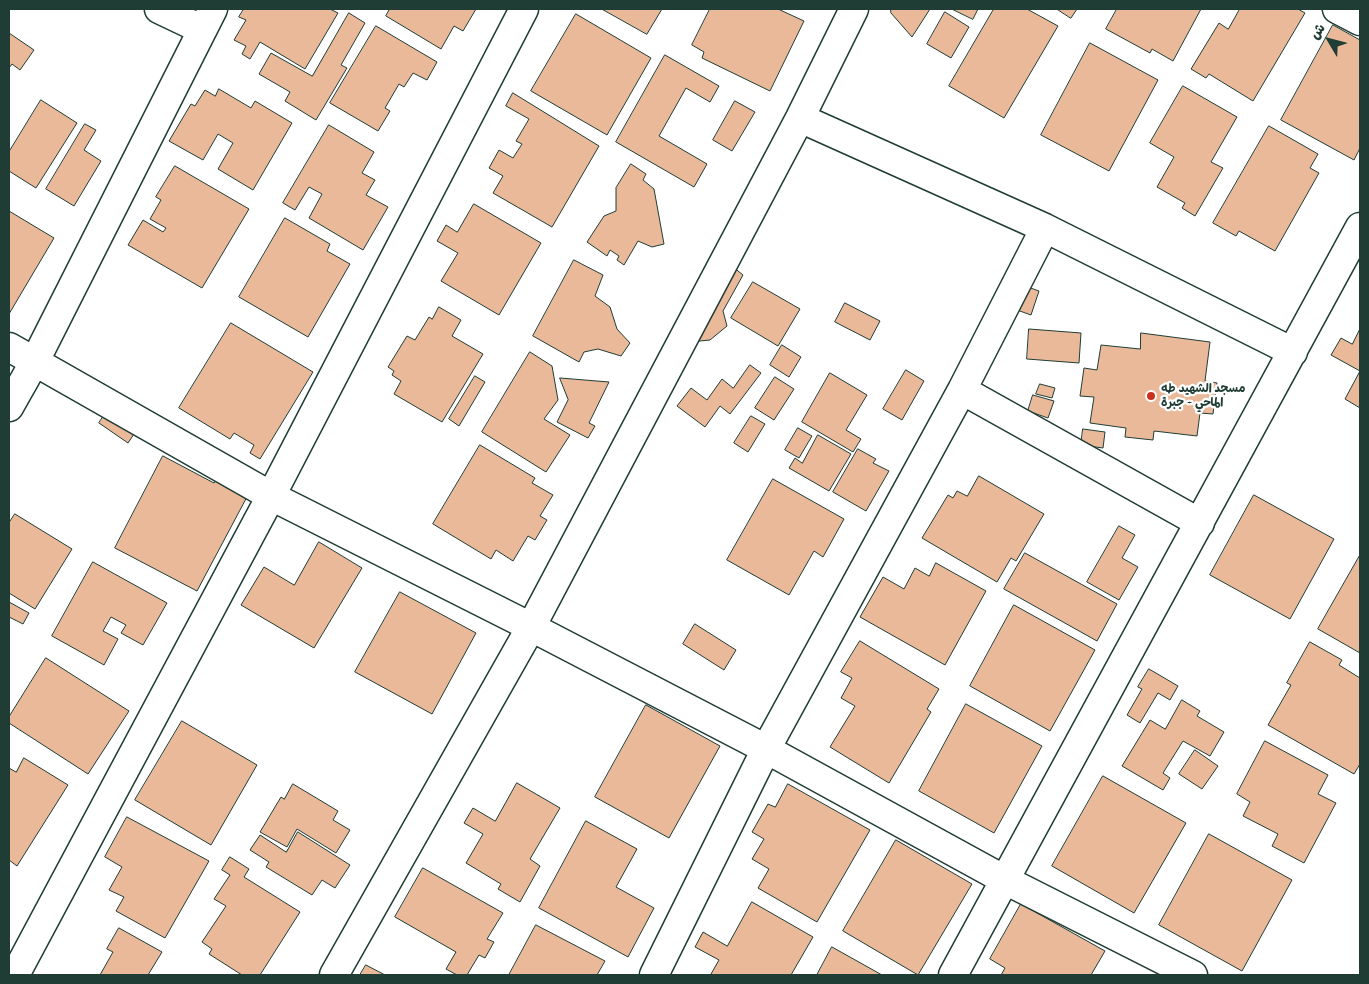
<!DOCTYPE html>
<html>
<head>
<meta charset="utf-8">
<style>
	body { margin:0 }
	#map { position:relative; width:1369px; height:984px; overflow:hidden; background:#fff; font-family:Delius,"Playpen Sans Arabic",sans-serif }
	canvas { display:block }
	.frame { position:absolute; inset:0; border:10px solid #1f3d34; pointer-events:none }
	.north { position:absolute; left:1304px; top:15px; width:50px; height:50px; -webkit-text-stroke:4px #fff; paint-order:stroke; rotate:307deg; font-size:14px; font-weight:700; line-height:20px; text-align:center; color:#1f3d34 }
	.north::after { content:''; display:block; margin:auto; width:18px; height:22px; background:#1f3d34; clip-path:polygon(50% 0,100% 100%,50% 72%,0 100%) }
</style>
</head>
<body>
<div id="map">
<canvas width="1369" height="984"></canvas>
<div class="frame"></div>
<div class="north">ش</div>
</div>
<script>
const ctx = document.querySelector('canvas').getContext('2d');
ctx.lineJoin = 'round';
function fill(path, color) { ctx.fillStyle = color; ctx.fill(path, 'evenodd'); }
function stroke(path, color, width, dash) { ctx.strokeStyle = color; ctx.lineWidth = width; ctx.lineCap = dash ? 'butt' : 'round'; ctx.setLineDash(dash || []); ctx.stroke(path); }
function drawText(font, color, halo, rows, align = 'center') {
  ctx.font = font + ' Delius,"Playpen Sans Arabic",sans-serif'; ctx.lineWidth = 4.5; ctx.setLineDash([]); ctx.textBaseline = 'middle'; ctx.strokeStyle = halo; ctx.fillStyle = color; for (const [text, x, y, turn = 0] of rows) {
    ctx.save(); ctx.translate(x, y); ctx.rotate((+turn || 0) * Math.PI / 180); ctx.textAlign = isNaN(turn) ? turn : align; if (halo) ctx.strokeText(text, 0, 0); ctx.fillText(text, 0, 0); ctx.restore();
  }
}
const building = new Path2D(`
	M244,9h86l8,4 -33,56 -45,-27 -10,17 -8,-5 4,-8 -12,-6 12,-20 -7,-3z
	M390,9h86l-13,22 -9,-5 -13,23 -55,-33z
	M602,9h60l-15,25z
	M710,9h68l26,12 -34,70 -68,-33 2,-6 -12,-7z
	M891,9h39l-18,28 -21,-24z
	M952,9h26l-5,10z
	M994,9h33l31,17 -54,92 -55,-32z
	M1057,9h20l-6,9z
	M1117,9h84l-28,52 -21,-12 -2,4 -44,-24z
	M1240,9h58l7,4 -52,88 -44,-27 -3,4 -15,-9 28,-46 9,6z
	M945,12l24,15 -18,31 -24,-14z
	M349,13l16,10 -24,42 6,3 -31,52 -31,-19 5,-9 -31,-18 12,-21 41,23z
	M576,14l75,44 -44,77 -76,-44z
	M1333,25l27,15v108l-6,12 -73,-40z
	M376,26l61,36 -10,18 -14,-7 -9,14 -5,-3 -14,24 5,3 -12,20 -48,-28z
	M9,33l25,17 -14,20 -8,-6 -3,4z
	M1090,43l68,37 -49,91 -68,-36z
	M665,55l54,31 -9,16 -24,-14 -27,48 48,28 -13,23 -78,-45z
	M1183,86l54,31 -26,45 12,6 -28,48 -13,-8 3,-5 -28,-16 17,-30 -24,-14z
	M219,89l32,19 4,-7 37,22 -39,67 -35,-21 15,-26 -15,-9 -15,26 -34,-19 22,-37 4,2 10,-16 10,6z
	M513,93l86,53 -47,81 -59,-34 10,-17 -14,-8 10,-18 14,8 9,-14 -6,-3 13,-22 -23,-13z
	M41,100l36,23 -41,65 -27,-17v-19z
	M735,101l20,11 -23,39 -19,-11z
	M85,124l11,6 -12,20 17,11 -27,45 -28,-17z
	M329,125l45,27 -12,21 13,7 -9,15 22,12 -25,43 -54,-32 13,-24 -13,-7 -14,23 -12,-7z
	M1269,126l49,28 -8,14 9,5 -44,78 -36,-20 -3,5 -23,-13z
	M631,164l15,10 -3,6 11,9 10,55 -12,3 -14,-6 -14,24 -7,-5 2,-4 -9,-6 -3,6 -20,-14 17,-26 12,-5v-23z
	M175,166l74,43 -47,79 -74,-43 15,-25 20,12 3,-4 -16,-9 11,-19 -5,-3z
	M474,204l67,39 -42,72 -58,-34 17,-28 -21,-12 9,-16 11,7z
	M9,211l45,27 -45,76z
	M285,218l45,26 -3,7 23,13 -42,73 -69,-40z
	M574,260l29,15 -8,21 15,11 7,22 13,14 -9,13 -23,-7 -14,3 -5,10 -46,-26z
	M732,266l11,9 -20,36 4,15 -17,14 -20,2z
	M753,282l47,27 -22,37 -47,-28z
	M1025,286l14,5 -8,24 -14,-5z
	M845,303l35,18 -10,19 -35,-18z
	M439,307l22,13 -9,16 31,18 -41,68 -48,-28 7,-13 -9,-6 2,-4 -6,-4 19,-31 8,4 14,-23 3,2z
	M231,323l82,49 -53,87 -10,-6 4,-8 -20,-12 -4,6 -51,-31z
	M1029,329l52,4 -2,30 -52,-4z
	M1360,329v79l-15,-9 15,-28 -29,-16 10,-17 11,6z
	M1141,333l69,9 -5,39 12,2 -4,31 -13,-1 -3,23 -43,-5 -1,9 -28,-3 1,-9 -36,-5 4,-26 -14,-1 4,-28 13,2 4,-25 39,4z
	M782,345l19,12 -12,20 -19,-12z
	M530,352l22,14 6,34 -14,19 26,16 -24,37 -64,-40z
	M750,365l11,8 -31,41 -10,-8 -15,21 -28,-21 14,-18 16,12 15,-21 11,9z
	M906,370l18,11 -22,39 -19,-11z
	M830,373l37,22 -21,35 15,9 -8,13 -51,-30z
	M475,376l10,6 -26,44 -10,-7z
	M775,377l19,12 -20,31 -19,-12z
	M560,378l49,4 -20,41 6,3 -7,12 -31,-16 11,-22z
	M1040,384l15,4 -3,10 -16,-4z
	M1033,395l21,6 -6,17 -20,-7z
	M107,411l29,20 -8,12 -29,-20z
	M751,416l14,8 -17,28 -14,-9z
	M798,428l14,8 -13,22 -14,-8z
	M1083,429l22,3 -2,16 -22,-3z
	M818,435l33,19 -22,37 -40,-23 6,-10 7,5z
	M480,445l55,33 -3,5 21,12 -13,21 7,4 -12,20 -7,-4 -15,25 -17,-11 -5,9 -58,-35z
	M858,449l18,10 -3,4 16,8 -23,40 -33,-19z
	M163,456l51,27 3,-4 31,16 -51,96 -82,-43z
	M979,476l65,38 -28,47 -5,-3 -14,24 -75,-44 26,-43 5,3 4,-7 10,5z
	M773,479l71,40 -21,38 -9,-6 -25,44 -62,-35z
	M1254,495l80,44 -44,80 -80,-44z
	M15,514l57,35 -37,60 -26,-16v-70z
	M1119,526l16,9 -13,23 16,9 -19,33 -32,-18z
	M319,542l43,26 -48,80 -73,-43 23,-38 30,18z
	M1025,553l92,51 -20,37 -93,-52z
	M1360,555v98l-42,-24z
	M93,562l74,41 -24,42 -22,-12 5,-8 -15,-8 -8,14 15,8 -14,26 -52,-29z
	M936,563l50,28 -41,74 -85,-48 23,-40 21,12 11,-21 14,8z
	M400,592l76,41 -44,81 -77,-42z
	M9,602l20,11 -6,11 -14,-7z
	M1014,605l81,45 -45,81 -80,-45z
	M695,624l41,26 -12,20 -41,-26z
	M860,641l79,48 -12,20 4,3 -42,71 -59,-36 25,-41 -14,-8 11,-20 -11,-6z
	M1310,642l32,18 -3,5 21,13v86l-6,10 -86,-49 23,-40 -4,-2z
	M46,658l83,53 -41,63 -79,-51v-6z
	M1149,669l29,17 -8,14 -12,-7 -18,30 -13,-8 15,-26 -4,-2z
	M1182,700l18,11 -3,5 27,16 -14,24 -27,-15 -20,32 7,5 -7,12 -41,-24 28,-46 15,9z
	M966,704l76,42 -48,87 -75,-42z
	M646,705l74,41 -51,92 -74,-41z
	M182,721l75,44 -46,80 -76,-45z
	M1265,741l63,34 -10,19 18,9 -32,60 -32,-17 6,-12 -35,-18 7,-14 -13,-8z
	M1195,750l23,16 -16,23 -23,-15z
	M24,758l44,27 -51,81 -8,-6v-92l7,4z
	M1103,776l83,47 -52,90 -82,-47z
	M517,783l43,25 -30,51 10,7 -20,36 -22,-13 3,-5 -35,-21 17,-29 -19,-11 9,-15 22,13z
	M293,784l45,27 -5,9 17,10 -14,23 -39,-24 -10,18 -27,-15 21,-35 3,2z
	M788,784l82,46 -53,92 -59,-34 11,-19 -17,-10 12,-20 -12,-7 16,-28 7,3z
	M127,817l82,44 -44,77 -49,-27 8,-14 -15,-7 13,-23 -17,-10z
	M586,821l51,28 -21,38 38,21 -26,49 -89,-49z
	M298,832l52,33 -15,23 -13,-8 -10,15 -46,-28 3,-5 -19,-12 10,-15 26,17z
	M1209,834l83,46 -50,91 -83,-46z
	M896,840l76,44 -54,91 -75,-44z
	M230,857l19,12 -5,8 56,35 -40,63h-18l-33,-21 3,-5 -10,-7 24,-36 -12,-7 16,-24 -8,-5z
	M423,868l80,45 -16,26 7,3 -9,16 -6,-3 -12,20h-10l-11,-6 10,-17 -61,-35z
	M752,902l61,35 -22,38h-78l-2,-1 8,-14 -24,-13 8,-15 24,14z
	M1021,904l84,47 -14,24h-90l4,-7 -15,-9z
	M536,925l69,36 -8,14h-88z
	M119,928l43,24 -14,23h-48l13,-23 -6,-3z
	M832,947l50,28h-65z
	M366,965l19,10h-25z`);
const minor = new Path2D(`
	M159,9l42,20
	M1337,9l23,12
	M800,118l245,110 248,124
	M9,347l262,149 260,131 235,122 239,131 188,95
	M962,390l238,133
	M9,407l26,-46 178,-352
	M15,975l256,-479 253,-487
	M334,975l197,-348 269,-509 54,-109
	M654,975l112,-226 196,-359 83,-162
	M953,975l407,-748`);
const markers = [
	[1151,396,5,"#c8321e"]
];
const poiNames = [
	["مسجد الشهيد طه",1161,389],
	["الماحي - جبرة",1161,403]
];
fill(building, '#e9b99a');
stroke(building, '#1f3d34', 1);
stroke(minor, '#1f3d34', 31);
stroke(minor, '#fff', 28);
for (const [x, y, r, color] of markers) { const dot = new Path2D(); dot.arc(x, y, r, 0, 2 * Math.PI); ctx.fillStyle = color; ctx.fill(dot); stroke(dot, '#fff', 2); }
drawText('bold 12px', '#1f3d34', '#fff', poiNames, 'left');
</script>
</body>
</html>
